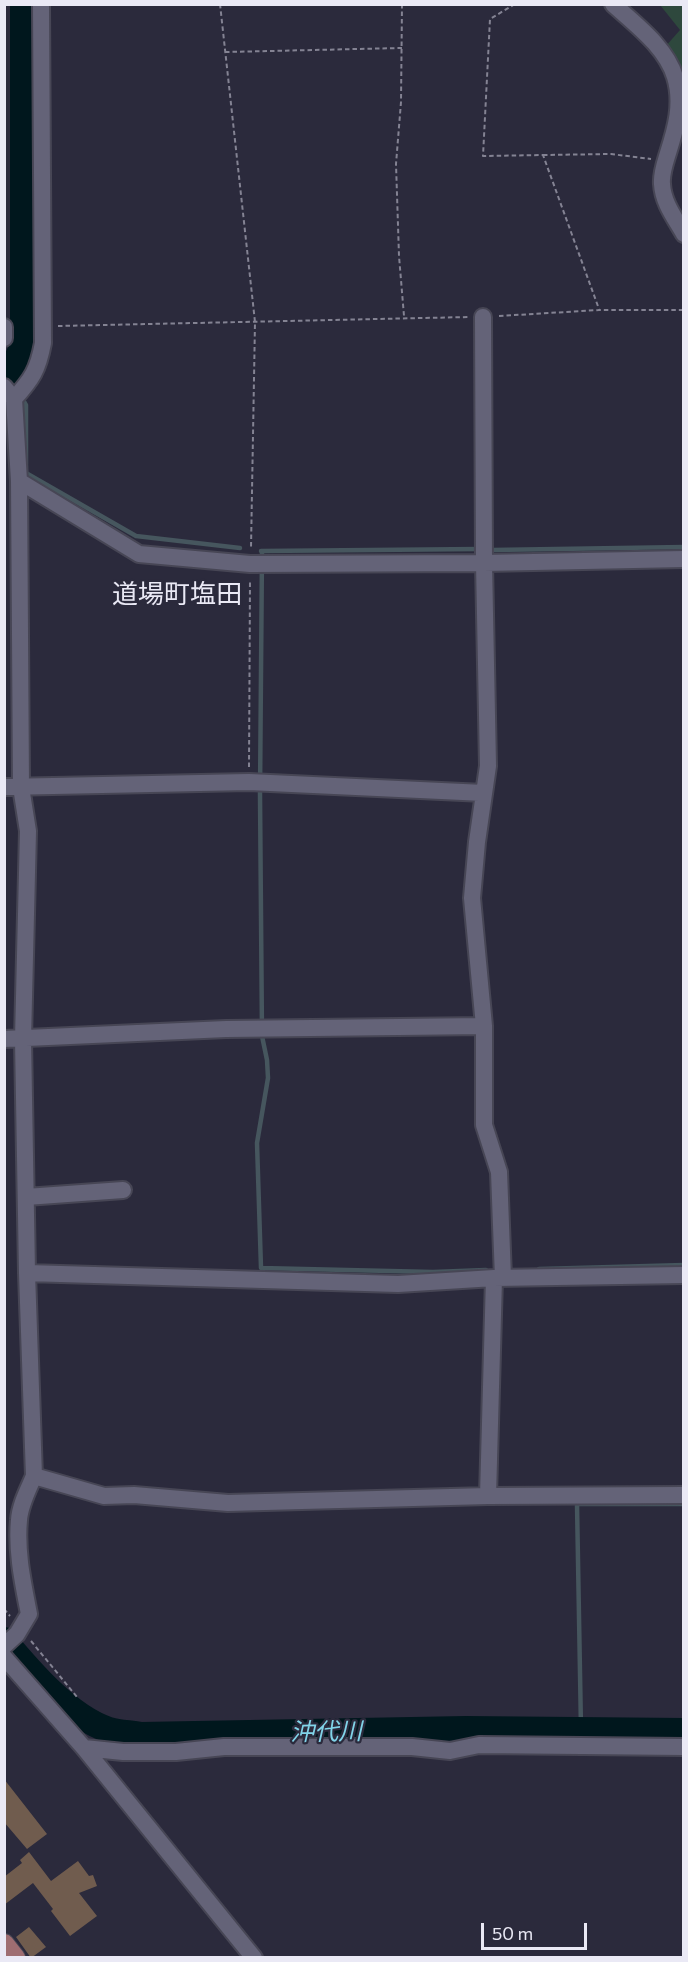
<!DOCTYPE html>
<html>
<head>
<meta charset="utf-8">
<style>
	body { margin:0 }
	#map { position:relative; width:688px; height:1962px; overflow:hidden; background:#2b2a3c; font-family:Commissioner,sans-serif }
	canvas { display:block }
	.frame { position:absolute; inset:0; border:6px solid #eae9f5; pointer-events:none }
	.scale { position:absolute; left:481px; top:1923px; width:106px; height:27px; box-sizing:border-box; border:3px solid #eae9f5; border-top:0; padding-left:8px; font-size:18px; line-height:21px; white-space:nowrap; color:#eae9f5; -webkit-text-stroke:4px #2b2a3c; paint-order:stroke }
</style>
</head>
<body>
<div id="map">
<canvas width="688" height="1962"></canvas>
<div class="frame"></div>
<div class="scale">50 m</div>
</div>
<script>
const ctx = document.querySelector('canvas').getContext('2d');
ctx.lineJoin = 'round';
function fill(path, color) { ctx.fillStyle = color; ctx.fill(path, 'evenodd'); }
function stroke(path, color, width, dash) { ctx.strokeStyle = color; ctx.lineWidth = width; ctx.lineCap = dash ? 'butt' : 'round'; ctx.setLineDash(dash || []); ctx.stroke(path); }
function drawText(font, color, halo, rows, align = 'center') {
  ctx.font = font + ' Commissioner,"Noto Sans JP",sans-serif'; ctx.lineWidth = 4.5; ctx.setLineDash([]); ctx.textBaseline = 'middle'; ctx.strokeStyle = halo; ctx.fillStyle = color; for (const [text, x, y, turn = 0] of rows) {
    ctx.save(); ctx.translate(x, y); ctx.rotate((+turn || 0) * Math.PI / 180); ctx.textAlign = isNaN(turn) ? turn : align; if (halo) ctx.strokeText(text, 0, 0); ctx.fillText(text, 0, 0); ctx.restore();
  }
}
const green = new Path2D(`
	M660,5h23v92l-18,-50 15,-17z`);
const stream = new Path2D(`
	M9,375l8,14
	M21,396l5,9v68l110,63 104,12
	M492,550l192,-3
	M261,551l219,-2
	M262,551l-2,243 2,242 5,24 1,18 -11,65 4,125 172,4 53,-2
	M539,1269l145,-4
	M581,1729l-4,-225h107`);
const river = new Path2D(`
	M4,377l5,-2 14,-29v-342
	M4,1640c26,31 65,77 105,90 10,3 21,3 32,5l325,-6 218,2`);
const building = new Path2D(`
	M4,1779l43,55 -20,15 -23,-27z
	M29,1852l22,29 27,-20 11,15 4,-1 4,11 -18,7 18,23 -27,20 -19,-25 2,-2 -20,-26 -29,22v-28l18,-14 -2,-3z
	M29,1927l17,20 -15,11 -15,-21z`);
const path = new Path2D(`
	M220,4l35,318 -4,226
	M402,4l-1,98 -5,62 3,92 5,60
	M515,4l-25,15 -7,137 60,-1 56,154
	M225,52l177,-4
	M543,155l68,-1 40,5
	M499,316l100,-6h85
	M58,326l411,-9
	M249,767l1,-187
	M4,1609l6,7
	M31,1641l46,56`);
const minor = new Path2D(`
	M613,4c23,21 53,43 62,73 8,26 1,51 -7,76 -3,10 -7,21 -6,31 1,19 13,34 22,50
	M483,317l1,246 4,203 -11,76 -5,56 12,128v99l15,47 4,106
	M4,327v11
	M4,387l10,12 5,82 2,306 7,44 -5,208 4,234 7,203c-6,14 -14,29 -15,44 -3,32 4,63 10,94l-12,20 -13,12
	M14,399c18,-20 24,-29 29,-56l-2,-339
	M19,481l120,73 111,10 234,-1 200,-4
	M4,787l245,-5 235,11
	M4,1039l222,-10 258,-3
	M26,1197l97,-7
	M27,1273l371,11 96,-6 190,-3
	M34,1476l70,20 30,-1 94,8 260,-7 196,-1
	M488,1496l6,-218
	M4,1657l80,91 170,210
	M84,1748l39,4h53l48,-5h188l38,4 29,-6 205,2`);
const major = new Path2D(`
	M4,1944l11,14`);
const waterNames = [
	["沖代川",326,1732,-1]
];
const quarterNames = [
	["道場町塩田",177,594]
];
fill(green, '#2e483d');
stroke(stream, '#46565e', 4.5);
stroke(river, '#00171d', 26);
fill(building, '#705c4e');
stroke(minor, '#474655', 20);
stroke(major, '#474655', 22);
stroke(path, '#848393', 2, [4.5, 3]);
stroke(minor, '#646378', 16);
stroke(major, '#9e6d71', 20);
drawText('italic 24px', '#81d4e9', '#2b2a3c', waterNames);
drawText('26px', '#eae9f5', '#2b2a3c', quarterNames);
</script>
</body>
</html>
